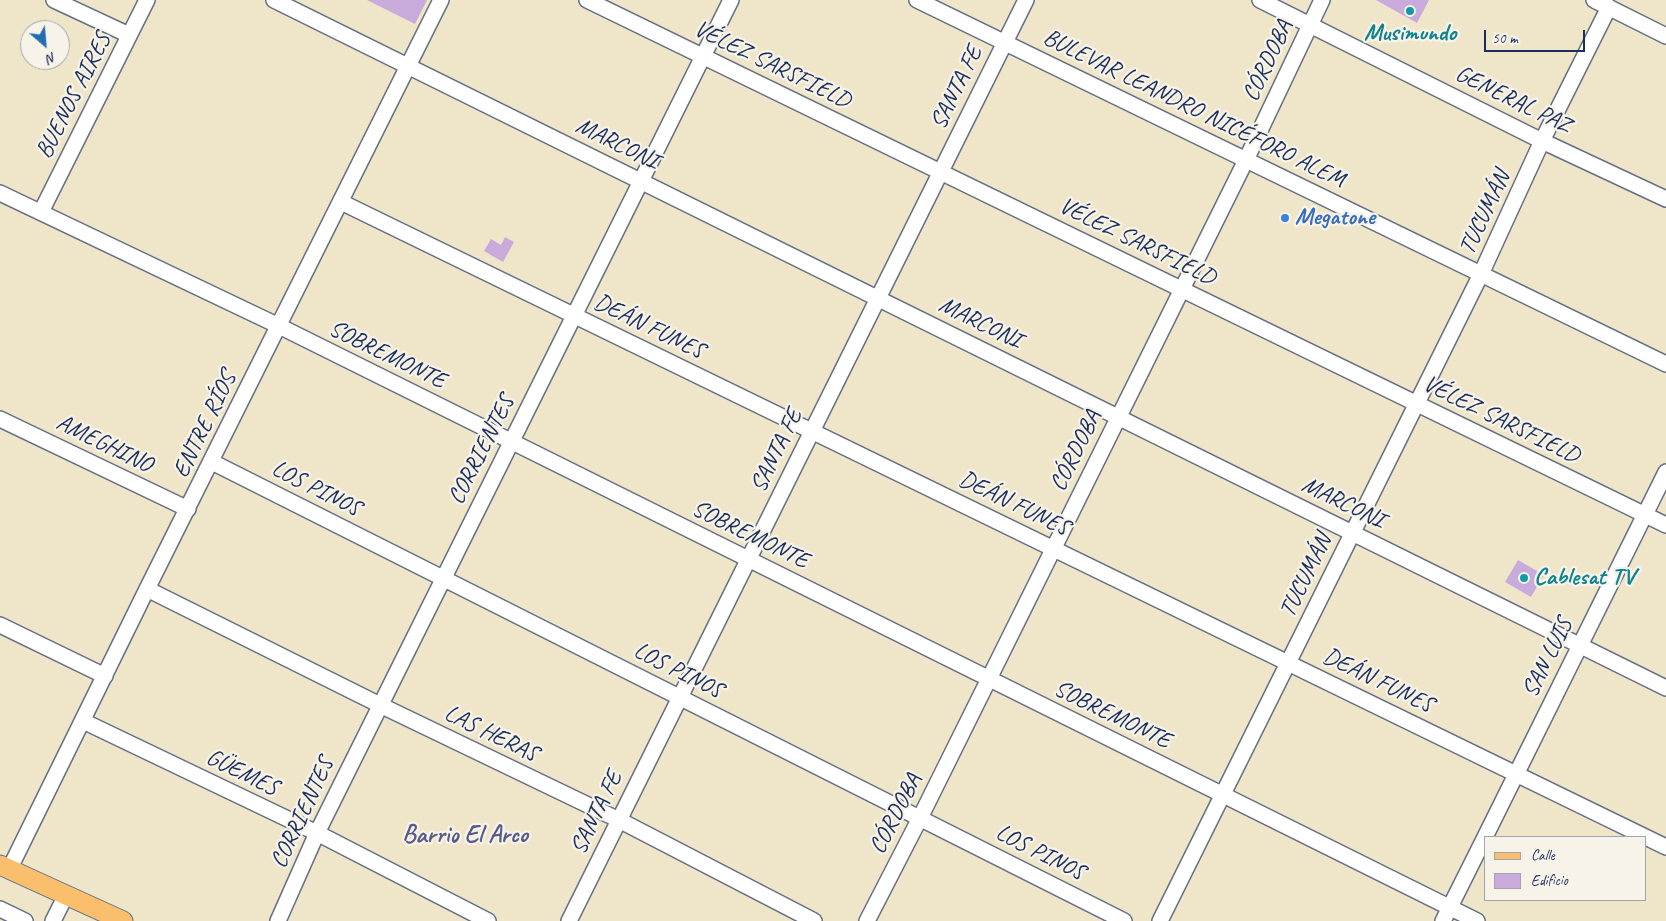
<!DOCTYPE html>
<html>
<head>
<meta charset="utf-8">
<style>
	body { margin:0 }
	#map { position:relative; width:1666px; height:921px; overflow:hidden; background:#efe6ca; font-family:Caveat,sans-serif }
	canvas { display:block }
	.legend { position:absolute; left:1484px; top:836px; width:162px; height:65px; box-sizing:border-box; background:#f7f3e8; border:1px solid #9fa5b1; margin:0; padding:6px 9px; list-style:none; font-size:15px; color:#1b2f5e }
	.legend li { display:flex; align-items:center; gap:10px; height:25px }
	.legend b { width:25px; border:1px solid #9fa5b1 }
	.north { position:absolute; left:20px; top:20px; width:50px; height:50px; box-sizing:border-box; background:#f7f3e8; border:1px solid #9fa5b1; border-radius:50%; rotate:153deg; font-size:14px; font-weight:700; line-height:20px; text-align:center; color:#1b2f5e }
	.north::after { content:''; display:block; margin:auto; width:18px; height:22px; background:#1f6fb2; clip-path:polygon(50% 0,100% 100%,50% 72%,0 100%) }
	.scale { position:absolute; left:1484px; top:30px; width:101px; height:22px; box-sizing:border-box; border:2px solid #1b2f5e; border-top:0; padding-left:6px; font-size:15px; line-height:18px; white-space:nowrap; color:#1b2f5e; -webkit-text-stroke:4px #f7f3e8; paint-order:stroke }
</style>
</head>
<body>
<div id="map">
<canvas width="1666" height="921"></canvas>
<ul class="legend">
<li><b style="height:6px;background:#f9bf6d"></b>Calle</li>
<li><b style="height:14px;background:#c9abdb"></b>Edificio</li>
</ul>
<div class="north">N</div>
<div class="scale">50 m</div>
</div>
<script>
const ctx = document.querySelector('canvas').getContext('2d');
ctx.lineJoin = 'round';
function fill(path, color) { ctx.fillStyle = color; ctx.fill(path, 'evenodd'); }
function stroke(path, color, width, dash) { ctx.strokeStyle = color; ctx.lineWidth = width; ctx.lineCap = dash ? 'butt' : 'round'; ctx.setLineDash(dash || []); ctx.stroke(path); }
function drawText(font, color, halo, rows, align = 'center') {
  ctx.font = font + ' Caveat,sans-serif'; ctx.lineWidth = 4.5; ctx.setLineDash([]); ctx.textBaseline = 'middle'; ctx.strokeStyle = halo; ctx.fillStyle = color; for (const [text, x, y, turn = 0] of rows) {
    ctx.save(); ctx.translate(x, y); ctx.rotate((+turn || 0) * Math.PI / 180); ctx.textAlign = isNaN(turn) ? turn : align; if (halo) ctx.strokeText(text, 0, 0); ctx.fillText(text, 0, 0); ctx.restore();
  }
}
const building = new Path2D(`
	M367,0h60l-12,24z
	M1376,0h53l-12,23z
	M505,237l9,5 -11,20 -19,-11 7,-12 10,6z
	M1518,560l26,15 -13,22 -26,-15z`);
const minor = new Path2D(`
	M54,0l75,35
	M274,0l1392,688
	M587,0l1079,525
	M917,0l749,364
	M1260,0l282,141 124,58
	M1594,0l72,36
	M0,193l279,133 1198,595
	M341,202l1325,645
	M41,212l106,-212
	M0,419l188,90
	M212,462l912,459
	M147,589l233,116 239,115 195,101
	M0,625l105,51
	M83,721l234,112 171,88
	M1485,837l181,-365
	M9,870l138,-281 294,-589
	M0,909l25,12
	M53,921l13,-26
	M278,921l39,-88 414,-833
	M569,921l457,-921
	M867,921l53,-103 326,-658 76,-160
	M1160,921l321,-647 61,-133 67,-134
	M1443,921l42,-84`);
const major = new Path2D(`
	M0,865l123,56`);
const markers = [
	[1410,11,5,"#0f9aa8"],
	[1285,218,5,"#3f7fe0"],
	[1524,578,5,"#0f9aa8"]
];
const cultureNames = [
	["Musimundo",1410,34],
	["Cablesat TV",1534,578,"left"]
];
const streetNames = [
	["CÓRDOBA",1268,61,-65],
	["VÉLEZ SARSFIELD",772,65,26],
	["SANTA FE",957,88,-64],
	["BUENOS AIRES",74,96,-63],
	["GENERAL PAZ",1513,100,26],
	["BULEVAR LEANDRO NICÉFORO ALEM",1194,109,26],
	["MARCONI",617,144,26],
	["TUCUMÁN",1485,213,-65],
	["VÉLEZ SARSFIELD",1137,242,26],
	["MARCONI",980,323,26],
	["DEÁN FUNES",649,327,26],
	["SOBREMONTE",387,355,26],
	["VÉLEZ SARSFIELD",1501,420,26],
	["ENTRE RÍOS",205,425,-64],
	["AMEGHINO",104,444,26],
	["CORRIENTES",482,450,-63],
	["SANTA FE",777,451,-64],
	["CÓRDOBA",1076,451,-64],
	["LOS PINOS",316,489,27],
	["MARCONI",1343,503,26],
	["DEÁN FUNES",1014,504,26],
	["SOBREMONTE",750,535,26],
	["TUCUMÁN",1306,576,-64],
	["SAN LUIS",1548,658,-64],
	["LOS PINOS",678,671,27],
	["DEÁN FUNES",1378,681,26],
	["SOBREMONTE",1112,715,26],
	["LAS HERAS",491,734,26],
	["GÜEMES",242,773,26],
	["CORRIENTES",303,813,-65],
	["SANTA FE",597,813,-64],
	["CÓRDOBA",896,814,-63],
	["LOS PINOS",1040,853,27]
];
const shopNames = [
	["Megatone",1295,218]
];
const neighbourhoodNames = [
	["Barrio El Arco",465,835]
];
fill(building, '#c9abdb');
stroke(minor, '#656f84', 18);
stroke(major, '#656f84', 21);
stroke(minor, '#fff', 15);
stroke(major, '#f9bf6d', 19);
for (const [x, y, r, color] of markers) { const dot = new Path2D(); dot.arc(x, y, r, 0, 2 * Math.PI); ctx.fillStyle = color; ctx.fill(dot); stroke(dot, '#f7f3e8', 2); }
drawText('bold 24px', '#0d838f', '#f7f3e8', cultureNames);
drawText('24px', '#1b2f5e', '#f7f3e8', streetNames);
drawText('bold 24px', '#366cbe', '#f7f3e8', shopNames, 'left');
drawText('bold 25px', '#585a8a', '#f7f3e8', neighbourhoodNames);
</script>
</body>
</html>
